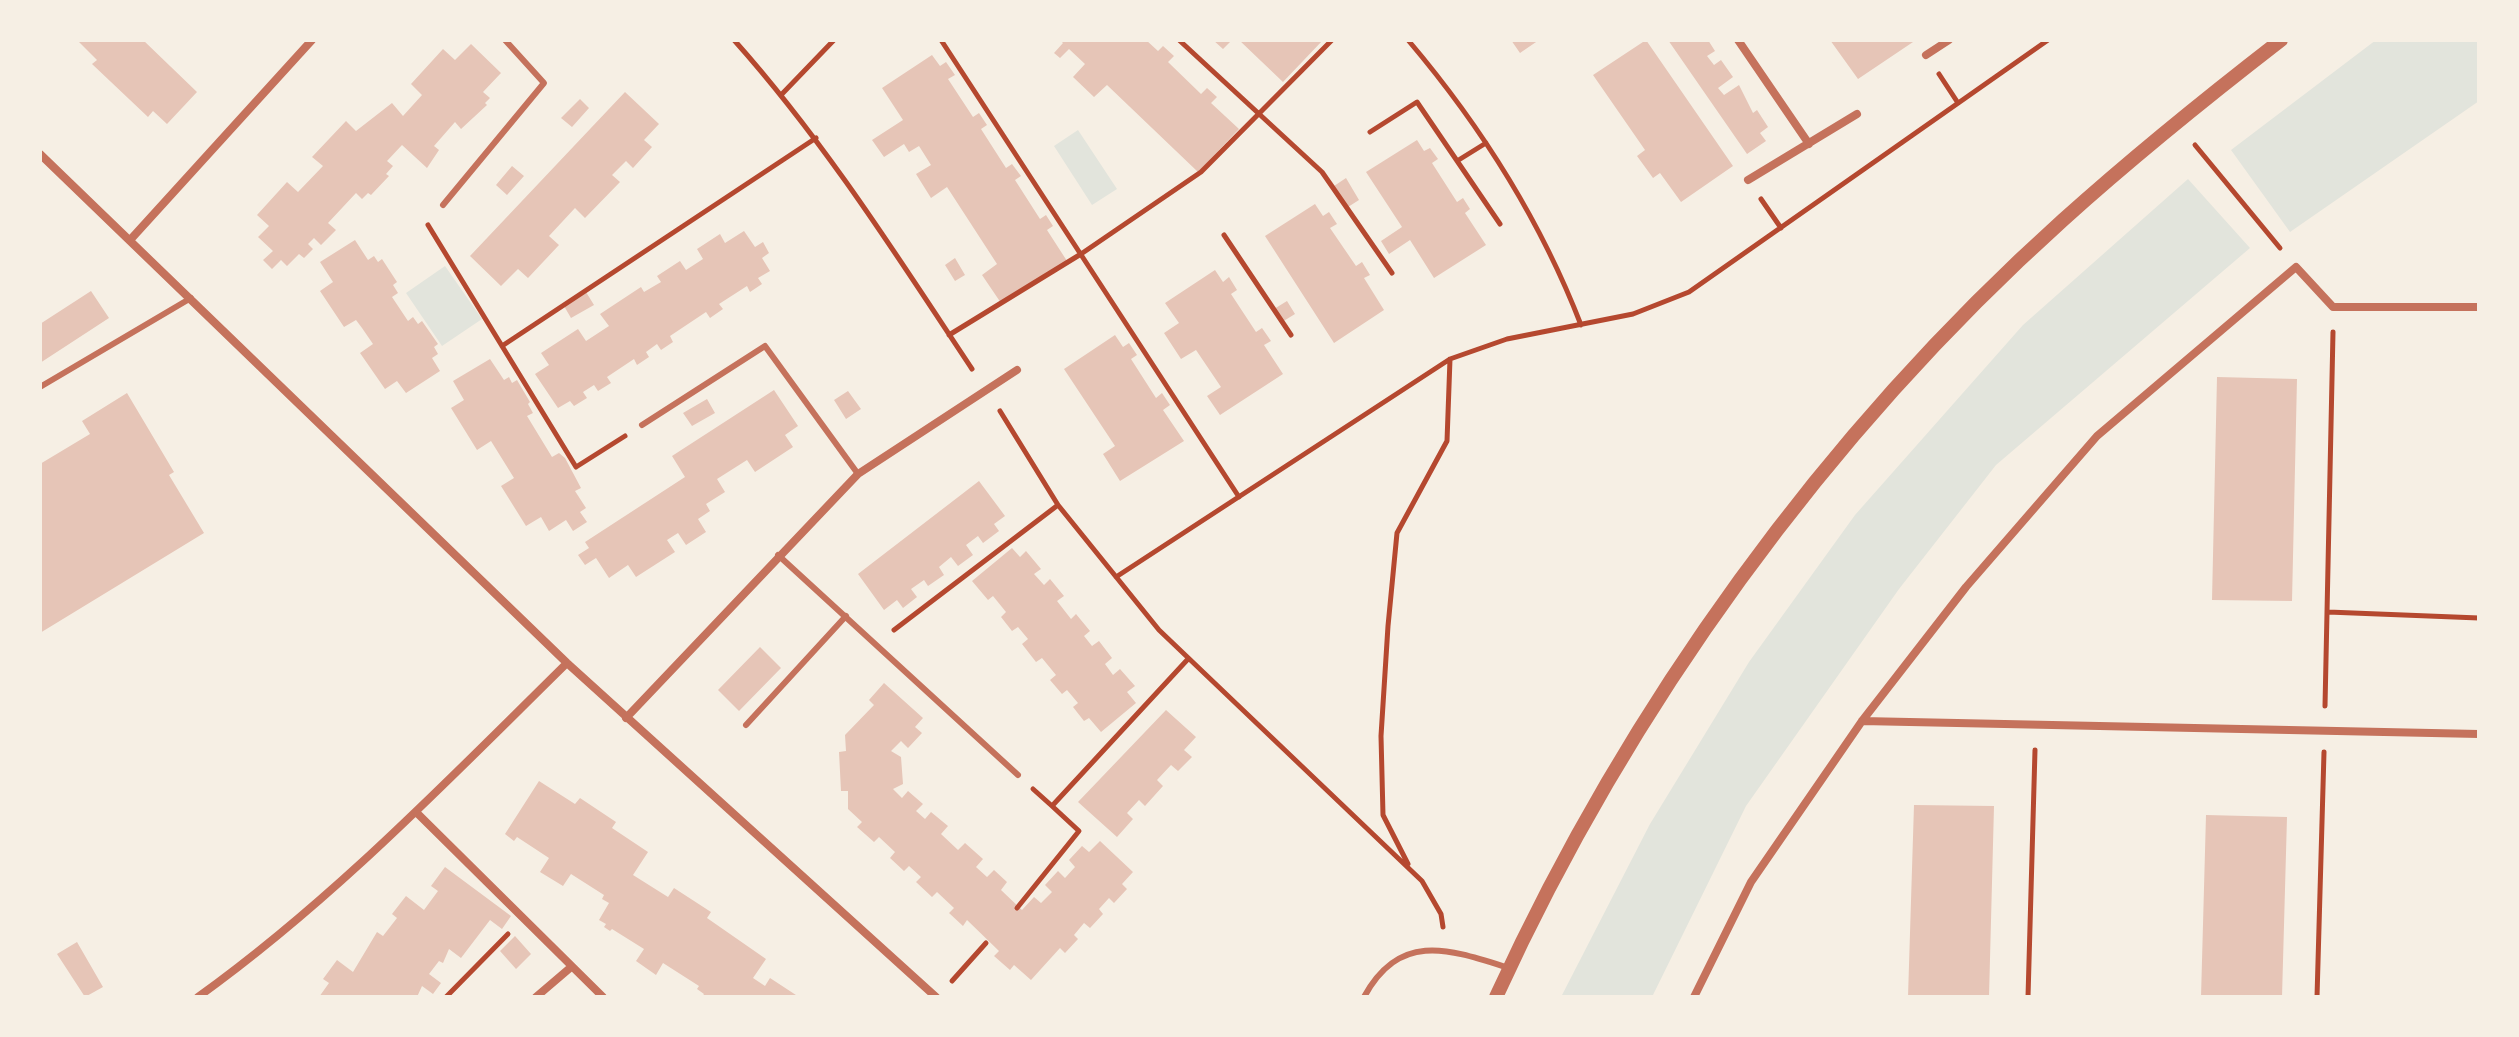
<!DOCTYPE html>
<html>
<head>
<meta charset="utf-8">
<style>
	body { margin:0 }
	#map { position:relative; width:2519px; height:1037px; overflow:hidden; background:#f6efe4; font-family:"Alegreya Sans",sans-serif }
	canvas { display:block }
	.frame { position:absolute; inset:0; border:42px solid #f6efe4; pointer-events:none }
</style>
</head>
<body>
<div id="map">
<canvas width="2519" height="1037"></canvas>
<div class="frame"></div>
</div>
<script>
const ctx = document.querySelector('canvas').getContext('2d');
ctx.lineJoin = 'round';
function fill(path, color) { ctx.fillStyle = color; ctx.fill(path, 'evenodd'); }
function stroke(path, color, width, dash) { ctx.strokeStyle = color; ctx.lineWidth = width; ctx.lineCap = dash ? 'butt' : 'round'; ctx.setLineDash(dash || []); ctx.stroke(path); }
const green = new Path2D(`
	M2376,40h103v61l-189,131 -59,-82z
	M1078,130l39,59 -25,16 -38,-59z
	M2188,179l62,69 -254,217 -97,124 -153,217 -94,191h-91l89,-173 99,-162 106,-147 168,-190z
	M445,266l37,53 -40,27 -36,-53z`);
const building = new Path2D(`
	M77,40h66l54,52 -30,32 -14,-13 -5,6 -56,-53 5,-4z
	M1060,40h86l12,11 5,-5 11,10 -6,6 33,32 6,-6 10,9 -6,6 28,26 -41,43 -91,-87 -13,12 -21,-20 12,-13 -16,-15 -9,9 -6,-5 9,-10z
	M1213,40h19l-9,9z
	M1239,40h84l-40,42z
	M1511,40h28l-19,13z
	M1646,40l87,126 -52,36 -21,-29 -7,5 -16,-22 8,-6 -52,-75z
	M1668,40h40l7,11 -8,5 7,9 7,-5 12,17 -15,11 6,7 15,-10 14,28 4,-3 11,17 -8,6 6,8 -19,13z
	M1830,40h86l-58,39z
	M471,44l30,29 -18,19 7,6 -5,5 2,2 -26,24 -6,-7 -21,24 5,4 -12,18 -25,-23 -15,16 6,5 -7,8 3,2 -18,19 -3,-2 -6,6 -6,-6 -28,30 8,7 -15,15 -7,-7 -6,6 5,5 -9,9 -5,-4 -12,12 -6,-6 -9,9 -9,-9 10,-9 -15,-14 11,-11 -12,-11 30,-33 11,10 25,-26 -11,-9 34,-36 10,10 36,-28 11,13 19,-21 -11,-11 32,-35 12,11z
	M932,55l8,11 6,-4 9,13 -7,4 25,38 6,-4 8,12 -6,4 25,39 6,-4 9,12 -6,4 25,39 6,-4 7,11 -6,4 20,31 -66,42 -19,-28 15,-11 -50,-77 -16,11 -15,-24 15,-9 -12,-19 -10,6 -5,-8 -20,13 -12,-17 31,-20 -21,-32z
	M625,92l34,32 -15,16 8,7 -19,21 -7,-7 -14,14 8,7 -35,36 -10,-10 -26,28 10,9 -31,33 -10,-9 -17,17 -31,-30z
	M580,99l9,9 -17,19 -11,-9z
	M1417,140l7,11 6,-3 8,11 -6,4 25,39 6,-4 7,11 -5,4 21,32 -52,33 -24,-38 -21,14 -8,-13 21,-14 -36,-55z
	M512,166l12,10 -17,19 -11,-10z
	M1346,178l13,22 -11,7 -14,-21z
	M1315,204l8,12 6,-4 8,12 -7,4 26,38 6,-4 8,13 -6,3 20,32 -50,33 -69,-107z
	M744,231l11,16 8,-5 6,11 -7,5 8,13 -12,7 4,6 -12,8 -3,-6 -28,18 4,5 -13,9 -4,-6 -36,24 3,6 -12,8 -4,-6 -11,8 3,5 -12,8 -3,-6 -27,18 4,6 -13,8 -4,-6 -11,7 4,6 -13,8 -4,-5 -12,7 -23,-34 14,-9 -8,-12 37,-24 8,12 23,-15 -9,-12 41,-27 3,5 17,-10 -4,-6 23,-15 6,9 17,-11 -6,-10 23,-15 5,9z
	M355,240l13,20 6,-4 4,6 4,-3 15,23 -4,3 5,8 -6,4 16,24 5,-4 5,7 4,-3 16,23 -4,3 4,7 -6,4 8,13 -34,22 -9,-12 -12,8 -25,-36 13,-9 -11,-16 -6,-8 -12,7 -24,-36 13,-9 -13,-20z
	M955,258l10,17 -10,6 -10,-16z
	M1215,270l8,12 6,-5 8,13 -6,4 25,38 6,-4 9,13 -7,4 19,29 -63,41 -13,-19 14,-9 -25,-37 -15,9 -17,-26 15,-10 -14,-20z
	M91,291l18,27 -69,45v-39z
	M586,292l8,13 -23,13 -7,-12z
	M1287,301l8,13 -13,8 -8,-13z
	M1115,335l8,12 6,-4 8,12 -6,4 25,39 6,-5 8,12 -7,5 21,31 -64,40 -17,-27 12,-8 -51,-77z
	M490,359l14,21 5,-3 3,6 5,-3 13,22 -2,2 5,9 -6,3 25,41 7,-4 6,5 16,30 -6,3 11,17 -6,4 7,10 -14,9 -7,-11 -17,11 -8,-14 -15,9 -25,-40 13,-8 -23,-37 -14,9 -26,-42 13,-8 -11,-19z
	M2217,377l80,2 -5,222 -80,-1z
	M774,390l24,36 -13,9 8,12 -38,25 -8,-12 -30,19 8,13 -19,12 4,7 -12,8 8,13 -20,13 -8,-12 -11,7 8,12 -39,25 -8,-12 -19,13 -13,-20 -11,7 -7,-10 11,-7 -4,-6 100,-65 -13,-21z
	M848,391l13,18 -15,10 -12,-19z
	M127,393l47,79 -5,3 35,58 -164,100v-169l50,-30 -8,-13z
	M707,399l8,14 -23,13 -9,-13z
	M979,481l26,35 -11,8 5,7 -16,12 -5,-7 -12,9 7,10 -15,11 -7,-9 -12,10 5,8 -16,11 -4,-6 -13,9 6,8 -14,11 -6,-8 -13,10 -26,-36z
	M1012,548l8,9 6,-6 15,18 -7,5 10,11 6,-6 14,17 -7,5 14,18 5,-5 14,17 -6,5 8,10 7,-5 13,17 -7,6 8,11 7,-6 15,17 -8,6 9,11 -35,29 -12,-14 -5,3 -11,-14 5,-4 -11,-13 -5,4 -12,-14 6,-5 -14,-17 -6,4 -14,-18 6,-5 -10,-12 -6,4 -11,-14 5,-5 -13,-16 -5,4 -16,-19z
	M760,647l21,21 -42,43 -21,-21z
	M884,683l39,35 -8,9 7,6 -14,15 -7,-7 -10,10 10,6 2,27 -10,5 9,9 6,-7 15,13 -7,7 9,8 6,-7 17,14 -7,8 17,16 7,-7 18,16 -7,8 11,10 7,-7 13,12 -6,8 21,20 12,-13 7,6 11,-11 -7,-7 13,-14 7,7 10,-11 -6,-7 13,-14 7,6 11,-11 33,31 -11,12 5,5 -13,14 -5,-5 -10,11 4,5 -13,14 -6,-5 -10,12 4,4 -13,14 -5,-5 -29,32 -17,-15 -4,5 -16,-14 5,-5 -32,-31 -4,6 -14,-13 5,-5 -17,-16 -5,5 -16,-15 5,-5 -12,-11 -5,5 -14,-13 5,-6 -16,-15 -5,5 -17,-15 5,-5 -14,-13v-18h-7l-2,-39 7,-1 -1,-16 29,-30 -5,-5z
	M1166,710l30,27 -12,13 8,7 -14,14 -7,-6 -14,15 6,6 -18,20 -6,-6 -12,13 6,6 -16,18 -39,-35z
	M539,781l36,23 5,-6 36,24 -4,6 36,24 -15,23 35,22 6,-9 37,24 -4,6 59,41 -13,19 12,8 5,-8 29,19h-97l2,-3 -7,-5 2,-3 -36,-23 -7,12 -20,-14 8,-12 -32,-20 -2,2 -6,-4 2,-3 -7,-4 10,-17 -7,-4 2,-4 -33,-21 -8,12 -23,-14 9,-14 -32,-21 -3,4 -9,-7z
	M1914,805l80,1 -5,191h-81z
	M2206,815l81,2 -5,180h-81z
	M445,867l66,49 -9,13 -12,-9 -29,38 -12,-9 -6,14 -4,-2 -10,13 12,9 -8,11 -11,-8 -5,11h-98l10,-14 -6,-4 14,-19 16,12 24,-40 6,4 14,-18 -5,-4 14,-18 18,14 14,-19 -7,-5z
	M515,936l16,18 -15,15 -16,-18z
	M77,942l26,45 -18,10 -28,-43z`);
const path = new Path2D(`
	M734,40c91,102 163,216 238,329
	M941,40l298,457
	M1179,40l143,132 70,101
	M1408,40c73,86 132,179 173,285
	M1939,74l19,29
	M782,94l52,-54
	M1370,132l47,-30 83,122
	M2195,145l85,103
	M1457,161l29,-18
	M1761,199l20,29
	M428,225l148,242 49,-31
	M1224,235l67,100
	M949,335l132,-81 120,-82 131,-132
	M502,346l314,-208
	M1000,411l58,94 101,125 263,251 19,33 2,13
	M1116,577l334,-218 57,-20 126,-25 56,-22 359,-252
	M2328,612l151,6
	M894,630l164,-125
	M2325,706l8,-374
	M1033,789l19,17 136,-147
	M1408,864l-25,-49 -2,-79 7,-110 9,-93 50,-92 3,-82
	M1017,908l62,-77 -27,-25
	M952,981l34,-38
	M446,997l62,-63
	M2028,997l7,-247
	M2317,997l7,-245`);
const service = new Path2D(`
	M443,205l101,-122 -39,-43
	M40,387l151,-89
	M642,425l123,-79 93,128
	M778,555l240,220
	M746,725l100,-109
	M1364,997c36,-66 85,-48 145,-29`);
const minor = new Path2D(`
	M1738,40l71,104
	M1926,55l23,-15
	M40,154l527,509 369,334
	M1748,180l109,-66
	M131,239l181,-199
	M626,718l232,-244 159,-104
	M1862,721l617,13
	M416,812l187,185
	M198,997c135,-97 251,-218 369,-334
	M536,997l34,-29
	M1694,997l57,-115 111,-161 104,-134 131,-151 199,-169 37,40h146`);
const tertiary = new Path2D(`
	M1496,997c133,-291 329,-563 567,-777 70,-63 143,-122 218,-180`);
fill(green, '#e2e4dc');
fill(building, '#e6c5b7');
stroke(path, '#b5482f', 5);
stroke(service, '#c5725c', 6);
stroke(minor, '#c5725c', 8);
stroke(tertiary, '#c5725c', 14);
</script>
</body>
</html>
